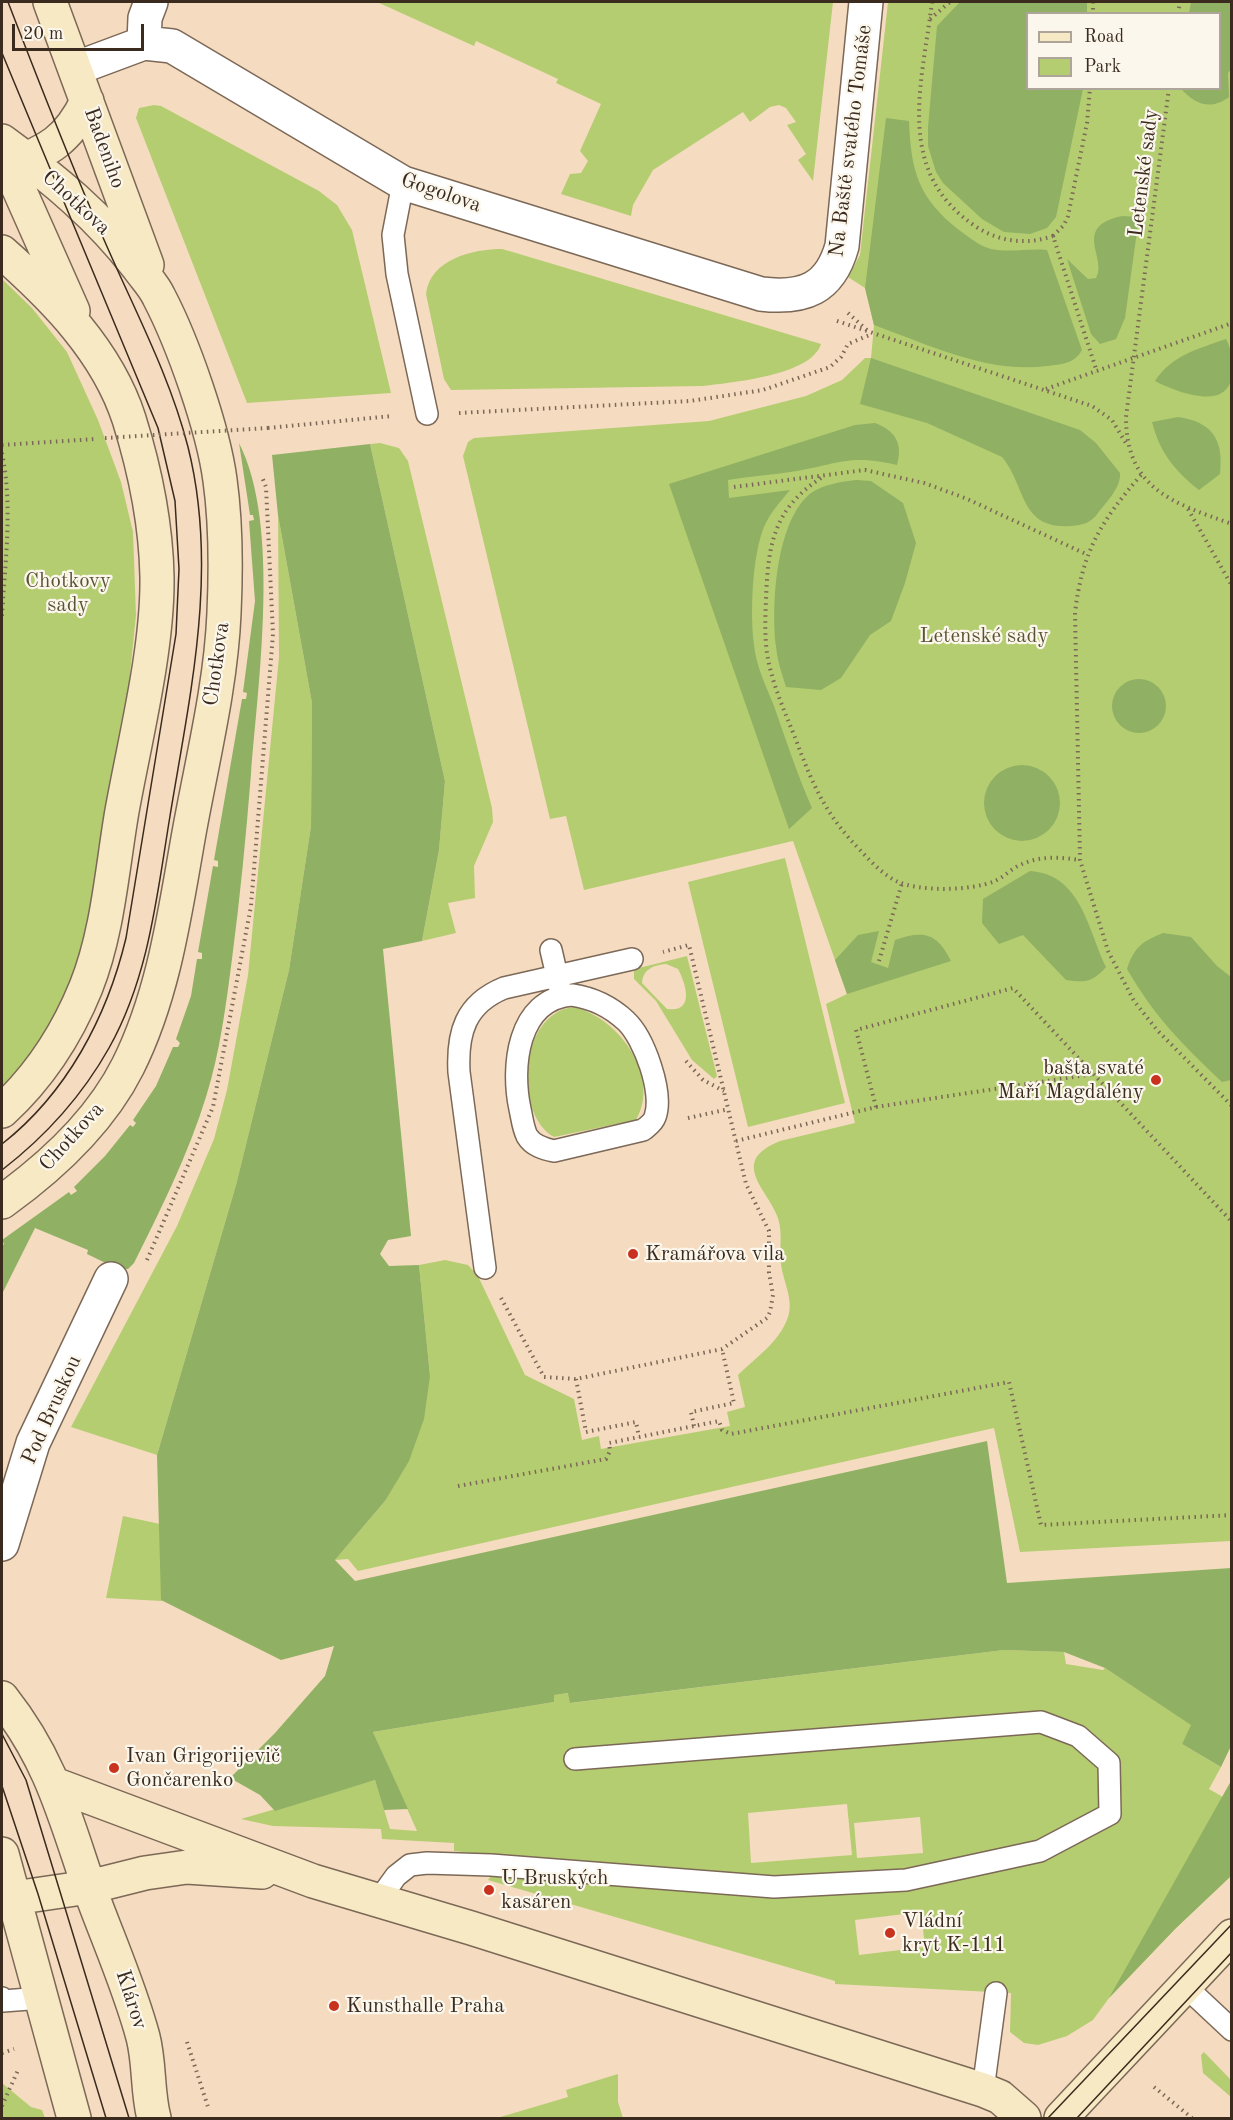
<!DOCTYPE html>
<html>
<head>
<meta charset="utf-8">
<style>
	body { margin:0 }
	#map { position:relative; width:1233px; height:2120px; overflow:hidden; background:#f5dcc0; font-family:"Old Standard TT",serif }
	canvas { display:block }
	.frame { position:absolute; inset:0; border:3px solid #3b2a1e; pointer-events:none }
	.legend { position:absolute; left:1026px; top:12px; width:195px; height:78px; box-sizing:border-box; background:#fbf7ec; border:2px solid #aea59a; margin:0; padding:8px 10px; list-style:none; font-size:18px; color:#3b2a1e }
	.legend li { display:flex; align-items:center; gap:12px; height:30px }
	.legend b { width:30px; border:2px solid #aea59a }
	.scale { position:absolute; left:12px; top:24px; width:132px; height:27px; box-sizing:border-box; border:3px solid #3b2a1e; border-top:0; padding-left:8px; font-size:18px; line-height:21px; white-space:nowrap; color:#3b2a1e; -webkit-text-stroke:4px #fbf7ec; paint-order:stroke }
</style>
</head>
<body>
<div id="map">
<canvas width="1233" height="2120"></canvas>
<div class="frame"></div>
<ul class="legend">
<li><b style="height:8px;background:#f6e9c3"></b>Road</li>
<li><b style="height:16px;background:#b5cd71"></b>Park</li>
</ul>
<div class="scale">20 m</div>
</div>
<script>
const ctx = document.querySelector('canvas').getContext('2d');
ctx.lineJoin = 'round';
function fill(path, color) { ctx.fillStyle = color; ctx.fill(path, 'evenodd'); }
function stroke(path, color, width, dash) { ctx.strokeStyle = color; ctx.lineWidth = width; ctx.lineCap = dash ? 'butt' : 'round'; ctx.setLineDash(dash || []); ctx.stroke(path); }
function drawText(font, color, halo, rows, align = 'center') {
  ctx.font = font + ' "Old Standard TT",serif'; ctx.lineWidth = 4.5; ctx.setLineDash([]); ctx.textBaseline = 'middle'; ctx.strokeStyle = halo; ctx.fillStyle = color; for (const [text, x, y, turn = 0] of rows) {
    ctx.save(); ctx.translate(x, y); ctx.rotate((+turn || 0) * Math.PI / 180); ctx.textAlign = isNaN(turn) ? turn : align; if (halo) ctx.strokeText(text, 0, 0); ctx.fillText(text, 0, 0); ctx.restore();
  }
}
const green = new Path2D(`
	M377,2h456l-20,179 -15,-21 8,-6 -19,-29 9,-3 -10,-14 -7,-3 -9,2 -20,15 -7,-10 -90,58 -20,35 -2,11 -70,-22 9,-20 11,-1 7,-12 -8,-10 21,-47 -45,-21 2,-4 -82,-38 -2,5z
	M888,2h343v1539l-211,11 -26,-124 -636,143 -10,-12 -13,1 50,-59 45,-125 -11,-111 26,-5 23,5 10,11 47,99 49,24 8,41 17,-4 2,13 129,-23 -3,-14 18,-5 -7,-32c18,-18 41,-32 50,-58 6,-17 -5,-36 -7,-53 -2,-16 2,-29 -3,-46 -10,-29 -50,-56 2,-77l75,-18 -29,-119 21,-10 -54,-153 -209,49 -18,-74 -16,3 -87,-363 5,-14 6,-4 235,-17 97,-25 36,-16 23,-22h6l3,-33 -9,-37 -17,-11 12,-22zM1028,14h192v74h-192z
	M154,105l7,1 158,85 18,14 15,25 39,163 -144,10 -111,-285 3,-10z
	M502,249l14,4 305,91c-10,32 -89,38 -117,42l-253,4 -7,-11 -18,-85c4,-35 47,-45 76,-45z
	M2,279l30,29 35,44 31,68 23,62 12,50 3,83 -12,118 -36,212 -17,47 -42,71 -27,29z
	M380,443l19,5 9,13 84,347 1,14 -19,44 1,32 -27,5 8,30 -34,8 17,-91 6,-69 -75,-337z
	M278,515l34,188 -1,123 -22,144 -53,215 -79,270 -86,-28 106,-201 37,-87 13,-49 21,-115 31,-318z
	M785,858l60,245 -97,24 -60,-245z
	M687,956l30,120 -3,3 -22,-19 -36,-59 -22,-22v-8l5,-3zM666,964l12,5c8,15 17,44 -11,40l-25,-26c1,-14 12,-18 24,-19z
	M573,1007c44,9 89,69 63,113l-82,17c-40,-22 -36,-123 19,-130z
	M123,1516l37,8 2,77 -56,-3z
	M1004,1650l60,2 2,12 37,6 2,-2 87,57 -10,19 39,23 -12,22 14,8 8,-16v95l-56,53 -66,69 -16,22 -26,16 -29,9 -14,-2 -14,-11 1,-39 -176,-9v-3l-347,-101 3,-4v-21l-37,-4v-8l-72,-4 -1,-10 -108,-3 -32,-7 134,-39 15,49 27,2 -44,-99 181,-30 -1,-7 16,-2 2,10zM847,1804l5,51 -101,8 -3,-50zM920,1817l3,36 -66,5 -3,-35zM921,1912l4,35 -66,8 -4,-35z
	M1204,2052l27,28v17l-28,-24 -2,-18z
	M618,2074v28l5,16h-126l71,-21 -2,-7z
	M2,2083l29,24 11,3 3,8h-43z`);
const forest = new Path2D(`
	M960,2h127v11l-59,1v74l55,1 -27,128 -9,11 -17,6 -26,-2 -22,-13 -39,-36 -7,-11 -8,-26v-19l9,-101z
	M1191,2h40l1,66 -4,5 1,24c-19,14 -34,7 -48,-8l39,-1v-74l-31,-1z
	M886,118l23,3c2,50 9,77 50,109 10,7 20,16 32,19 20,4 37,-1 56,1l35,100c-8,14 -20,14 -35,16 -60,8 -117,-21 -173,-41l-9,-37z
	M1122,216l17,1 -14,101 -9,21 -16,5 -9,-10 -24,-75 21,20 8,-1c12,-20 -25,-51 26,-62z
	M1226,339c6,11 6,20 6,32 0,43 -56,21 -77,10 17,-26 43,-32 71,-42z
	M871,358l209,72 16,13 24,30c1,15 -13,28 -22,40 -7,10 -15,12 -27,13 -52,4 -45,-41 -69,-69l-75,-34 -67,-19z
	M1178,417c34,5 46,22 42,57l-21,16c-24,-19 -39,-37 -47,-68z
	M875,423c21,8 28,21 22,42 -44,-11 -58,-2 -100,6 -23,4 -47,5 -69,9l1,18 61,-8c-10,12 -20,23 -26,37 -12,29 -14,87 -10,118 2,21 12,41 20,61 12,34 23,68 38,102l-23,21 -120,-345 186,-59z
	M239,443c42,82 19,240 12,331 -5,62 -11,124 -19,185 -6,46 -12,93 -26,138 -18,58 -45,112 -72,166l-6,6h-10l-31,-15 1,-4 -53,-22 -33,66v-48l2,-2 -2,-4 67,-48 2,3 6,-4 -3,-4 31,-31 25,-31 3,2 3,-4 -3,-3 23,-34 17,-39h5l2,-4 -4,-4 15,-43 6,-37h5v-6l-4,-1 15,-86 5,1v-6l-4,-1 28,-161h4l1,-6 -4,-1 12,-91 -6,-80 5,-1 -1,-5h-3z
	M370,444l75,337 -6,69 -17,91 -39,8 28,287 -23,4 -8,14 9,12 30,-1 11,111 -6,43 -15,42 -24,40 -50,59 20,21 632,-140 20,142 224,-15 1,176 -11,23 -39,-23 9,-19 -86,-57 -41,-16 -60,-2 -434,53 -2,-10 -14,2v7l-181,30 35,77 -24,1 -9,-30 -100,31 -15,-16 -30,-17 45,-45 50,-57 9,-30 -53,14 -120,-60 -4,-145 79,-270 53,-215 22,-144 1,-123 -34,-188 -6,-60z
	M856,480l15,1 32,22 13,40 -11,40 -14,38 -21,14 -29,43 -20,12 -35,-3c-4,-13 -9,-27 -10,-41 -5,-41 0,-126 35,-153 13,-9 30,-11 45,-13z
	M1112 706a27 27 0 1 1 54 0a27 27 0 1 1-54 0Z
	M984 803a38 38 0 1 1 76 0a38 38 0 1 1-76 0Z
	M1030,871c51,3 58,59 76,96 -13,15 -21,16 -40,13l-43,-45 -24,9 -17,-21 1,-24z
	M879,931l-8,31 17,6 7,-28c29,-10 42,-7 56,21l-104,33 -12,-34 23,-25z
	M1163,933l28,4 26,29 14,11v103l-9,2c-40,-38 -68,-66 -95,-113 7,-22 16,-28 36,-36z
	M1231,1781v95l-56,53 -66,69z`);
const path = new Path2D(`
	M932,2c-10,83 -39,171 46,226 23,14 49,17 75,8l44,136
	M1093,2v12
	M1178,14l2,-12
	M930,19l20,-17
	M1169,88l-43,329c0,72 47,86 106,107
	M1053,236l11,-11 4,-9 19,-93 3,-35
	M848,313l21,19
	M837,321l255,85 20,14 15,25
	M1046,389l186,-66
	M459,413l231,-12 73,-11 67,-23 11,-10 7,-13 24,-10
	M268,428l124,-12
	M2,445l93,-6
	M2,453c11,54 3,109 0,163
	M1141,475c-40,46 -59,77 -66,138l5,247 28,91 26,50 23,29 75,76
	M821,478c-48,31 -53,68 -55,121 -1,25 -2,49 5,73 6,23 16,45 25,68 17,46 31,77 66,112 10,11 21,22 34,29 23,11 75,10 99,0 9,-4 17,-13 27,-17 18,-8 38,-7 58,-4
	M734,487l131,-17 59,13 41,15 121,56
	M1188,509l44,77
	M879,961l23,-78
	M686,1061l17,19 21,11
	M876,1107l217,-33
	M688,1118l41,-9
	M736,1141l140,-34 -20,-77 157,-42 219,234
	M147,1260l66,-153 38,-201 22,-272 -7,-147 -4,-10
	M501,1298l43,79 32,2 146,-30 45,-31 3,-6 3,-17 -4,-22v-42l-23,-47 -57,-239 -26,7
	M576,1379l10,53 50,-10 3,15
	M694,1426l-3,-14 43,-9 -12,-54
	M458,1486l148,-27 4,-8 -1,-8 110,-22 3,9 9,4 278,-52 32,143 191,-10
	M187,2042l22,68
	M2,2053l12,-4
	M1154,2087l38,31
	M2,2106l16,-36`);
const lane = new Path2D(`
	M403,183l-10,52 4,39 30,140
	M551,950l9,39
	M572,995c21,3 39,12 54,26 18,17 38,72 29,96 -2,6 -7,9 -12,13l-89,21c-10,-2 -21,-5 -27,-15 -4,-8 -5,-18 -7,-27 -9,-41 -3,-110 52,-114z
	M485,1268l-26,-196c-2,-39 6,-68 45,-84l128,-29
	M378,1901l18,-25 14,-11 17,-2 64,2 283,22 132,-7 134,-29 70,-37 -1,-51 -31,-27 -37,-14 -466,37
	M1186,1987l46,43
	M2,1998l1,3 39,-3
	M983,2090l13,-97`);
const street = new Path2D(`
	M144,43l1,-25 6,-16
	M77,68l67,-25 28,3 231,137 358,111c43,5 69,-5 81,-48l24,-244
	M2,1544l31,-101 78,-164`);
const secondary = new Path2D(`
	M50,2l97,263
	M2,141c51,37 98,76 136,126 7,10 16,19 21,30 24,46 54,131 61,183 6,43 6,90 4,133 -3,73 -22,148 -35,220 -14,79 -25,161 -61,233 -28,56 -76,100 -126,136
	M2,151l71,160
	M9,165c39,-13 60,-26 78,-64
	M2,252c52,46 105,99 127,167 16,51 27,105 28,158 1,72 -22,162 -35,234 -10,58 -14,121 -36,176 -19,47 -47,90 -84,124
	M2,1698c49,62 62,116 87,189 18,50 40,98 54,150 7,27 4,55 11,81
	M54,1784l259,97 158,47 512,162 17,7 24,21
	M2,1854l72,264
	M14,1898l75,-11 56,-14 42,-6 75,5
	M1061,2118l171,-182`);
const tram = new Path2D(`
	M2,53l156,375 17,73 4,68 -3,65 -50,304c-19,79 -59,155 -124,206
	M2,1170c44,-34 80,-74 107,-122 40,-71 48,-153 61,-232 20,-122 49,-246 18,-369 -18,-71 -54,-138 -83,-205 -35,-79 -66,-160 -97,-240
	M2,1734l24,46 103,338
	M2,1786l36,108 68,224
	M1048,2118l184,-194
	M1077,2118l155,-166`);
const pathBridge = new Path2D(`
	M105,438l163,-10`);
const markers = [
	[1156,1080,6,"#c8321e"],
	[633,1254,6,"#c8321e"],
	[114,1768,6,"#c8321e"],
	[489,1890,6,"#c8321e"],
	[890,1933,6,"#c8321e"],
	[334,2006,6,"#c8321e"]
];
const streetNames = [
	["Na Baště svatého Tomáše",851,141,-83],
	["Badeniho",104,148,70],
	["Letenské sady",1144,173,-83],
	["Gogolova",441,193,19],
	["Chotkova",76,203,43],
	["Chotkova",217,664,-82],
	["Chotkova",72,1137,-48],
	["Pod Bruskou",52,1410,-66],
	["Klárov",131,2000,72]
];
const parkNames = [
	["Chotkovy",68,581],
	["sady",68,605],
	["Letenské sady",984,636]
];
const poiNames = [
	["bašta svaté",1144,1068,"right"],
	["Maří Magdalény",1144,1092,"right"],
	["Kramářova vila",645,1254],
	["Ivan Grigorijevič",126,1756],
	["Gončarenko",126,1780],
	["U Bruských",501,1878],
	["kasáren",501,1902],
	["Vládní",902,1921],
	["kryt K-111",902,1945],
	["Kunsthalle Praha",346,2006]
];
fill(green, '#b5cd71');
fill(forest, '#90b063');
stroke(lane, '#7c6857', 24);
stroke(street, '#7c6857', 36);
stroke(secondary, '#7c6857', 36);
stroke(path, '#7c6857', 4, [1.5, 4.5]);
stroke(lane, '#fff', 21);
stroke(street, '#fff', 33);
stroke(secondary, '#f6e9c3', 33);
stroke(tram, '#3b2a1e', 1.5);
stroke(pathBridge, '#7c6857', 4, [1.5, 4.5]);
for (const [x, y, r, color] of markers) { const dot = new Path2D(); dot.arc(x, y, r, 0, 2 * Math.PI); ctx.fillStyle = color; ctx.fill(dot); stroke(dot, '#fbf7ec', 2); }
drawText('21px', '#3b2a1e', '#fbf7ec', streetNames);
drawText('21px', '#5a5333', '#fbf7ec', parkNames);
drawText('21px', '#3b2a1e', '#fbf7ec', poiNames, 'left');
</script>
</body>
</html>
